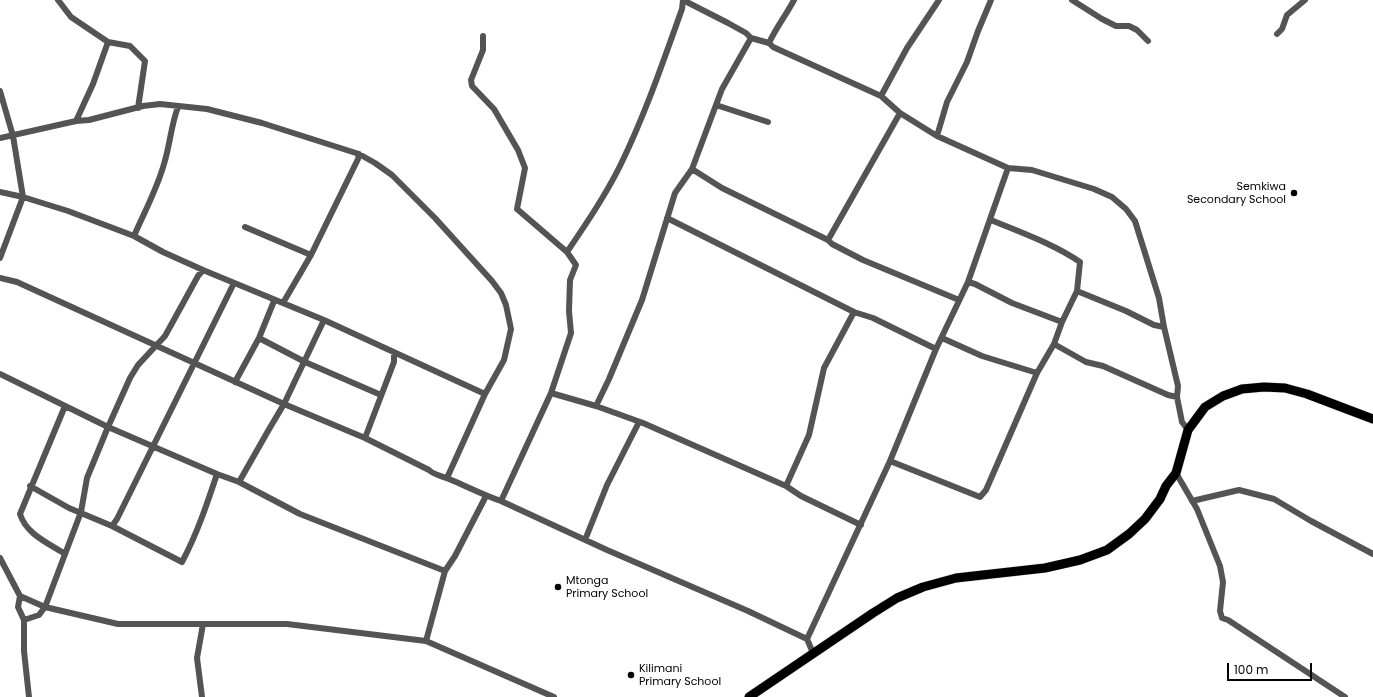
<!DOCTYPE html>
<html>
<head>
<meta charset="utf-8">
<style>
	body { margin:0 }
	#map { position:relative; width:1373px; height:697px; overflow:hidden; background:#fff; font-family:Poppins,sans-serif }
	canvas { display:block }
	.scale { position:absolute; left:1227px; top:663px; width:85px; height:18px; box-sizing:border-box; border:2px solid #000; border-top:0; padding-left:5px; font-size:12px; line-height:14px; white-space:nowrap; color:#000; -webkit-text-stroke:3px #fff; paint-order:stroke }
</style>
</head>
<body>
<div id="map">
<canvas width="1373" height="697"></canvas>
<div class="scale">100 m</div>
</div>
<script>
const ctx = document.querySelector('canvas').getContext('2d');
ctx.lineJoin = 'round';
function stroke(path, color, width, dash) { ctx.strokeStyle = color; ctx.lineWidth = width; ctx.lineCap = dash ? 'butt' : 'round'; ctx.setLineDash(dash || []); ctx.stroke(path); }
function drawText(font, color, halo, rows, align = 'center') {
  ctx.font = font + ' Poppins,sans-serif'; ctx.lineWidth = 3.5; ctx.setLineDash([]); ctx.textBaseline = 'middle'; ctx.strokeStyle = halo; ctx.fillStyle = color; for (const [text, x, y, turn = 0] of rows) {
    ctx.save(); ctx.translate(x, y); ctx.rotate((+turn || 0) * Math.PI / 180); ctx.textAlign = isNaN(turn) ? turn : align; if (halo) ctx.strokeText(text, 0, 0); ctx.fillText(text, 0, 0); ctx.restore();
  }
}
const minor = new Path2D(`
	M58,0l13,17 37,25 22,4 15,15 -7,47
	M683,0l45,23 18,10 5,5 18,5 4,4 108,49 19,17 37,23 71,32 24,2 62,19 18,8 14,12 9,12 24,77 5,29 14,59 -1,11 5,25 6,8
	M1072,0l30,19 14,7h13l8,4 11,11
	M1277,34l5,-5 5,-14 18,-15
	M483,36v14l-12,30 1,6 22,23 24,41 7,18 -8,41 50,43 9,13 -6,15 -1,31 2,22 -20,60 -50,108
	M769,43c7,-15 17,-28 25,-43
	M0,91l13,45 10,61 -23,61
	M881,96l26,-48 32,-48
	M716,105l52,17
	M76,121l17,-37 15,-42
	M937,136l10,-34 20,-40 11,-31 13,-31
	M0,138l76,-17 13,-1 54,-14 17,-2 47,5 55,14 97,31 16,9 17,12 43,43 57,63 9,12 5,12 5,24 -7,31 -19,34 -38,84
	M692,169l30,19 106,52 4,4 31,16 96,40
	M0,192l23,5 45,14 66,25 29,16 40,18 121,50 161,74
	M667,218l187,94 19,6 63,31
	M245,227l66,28
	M134,236c10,-23 23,-47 30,-72 6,-19 7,-39 14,-57
	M828,240l72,-127
	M567,252c19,-28 38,-56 53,-86 25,-51 43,-104 62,-157l1,-9
	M0,278l17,4 267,122 81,34 64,32c5,5 13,6 20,9 17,7 34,16 52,22l106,49 141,61 59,28 6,14
	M968,282l7,2 37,19 50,19
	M1077,291l49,20 28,14 10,2
	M283,303l28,-48 47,-96 1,-5
	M259,338l46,24 76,33
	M942,338l40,18 55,17
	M1054,344l32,18 17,4 65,29 9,2
	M0,374l108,53 109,47 22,8 61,32 145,57
	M235,382l24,-44 15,-37
	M551,393l45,13 47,17 143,63 15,10 60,29
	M596,406l13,-27 33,-79 33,-107 17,-24 30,-80 29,-51
	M365,438l29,-76v-9
	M890,461l90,36 6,-7 51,-117 17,-29 8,-22 15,-31 3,-29c-26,-18 -60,-30 -89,-42
	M1176,473l21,36 23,57 3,16 -3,29 2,7 6,2 117,77
	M239,482l29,-51 16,-27 40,-84
	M30,486l39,22 43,18 70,36c15,-28 25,-58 35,-88
	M786,486l23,-51 15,-67 30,-56
	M1192,501l47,-11 35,9 37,22 62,33
	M112,526l5,-7 117,-236
	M585,540l22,-55 32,-63
	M65,554c-17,-11 -39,-20 -45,-40l45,-108
	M0,558l20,38 -2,11 6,13v31l5,46
	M20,596l25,11 73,17h169l139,17 128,56
	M24,620l15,-5 6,-8 36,-95 6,-34 21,-51 22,-49 8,-13 27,-29 33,-60 5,-6
	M807,639l83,-178 46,-112 32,-67 40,-114
	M426,641l19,-70 10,-15 31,-60
	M202,697l-5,-39 6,-34`);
const highway = new Path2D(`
	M749,697l124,-84 24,-15 26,-11 33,-9 89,-10 35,-8 27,-10 22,-16 16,-15 15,-20 6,-13 10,-13 12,-43 17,-23 18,-11 19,-7 22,-2 21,1 22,6 66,25`);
const markers = [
	[1294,193,4,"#000"],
	[558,587,4,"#000"],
	[631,675,4,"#000"]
];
const poiNames = [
	["Semkiwa",1286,187,"right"],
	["Secondary School",1286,200,"right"],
	["Mtonga",566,581],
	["Primary School",566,594],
	["Kilimani",639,669],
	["Primary School",639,682]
];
stroke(highway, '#dbdbdb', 10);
stroke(minor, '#545454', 6);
stroke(highway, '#000', 9);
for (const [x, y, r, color] of markers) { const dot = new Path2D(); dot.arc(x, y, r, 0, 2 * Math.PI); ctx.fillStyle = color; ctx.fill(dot); stroke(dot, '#fff', 1.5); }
drawText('11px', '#000', '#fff', poiNames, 'left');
</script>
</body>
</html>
